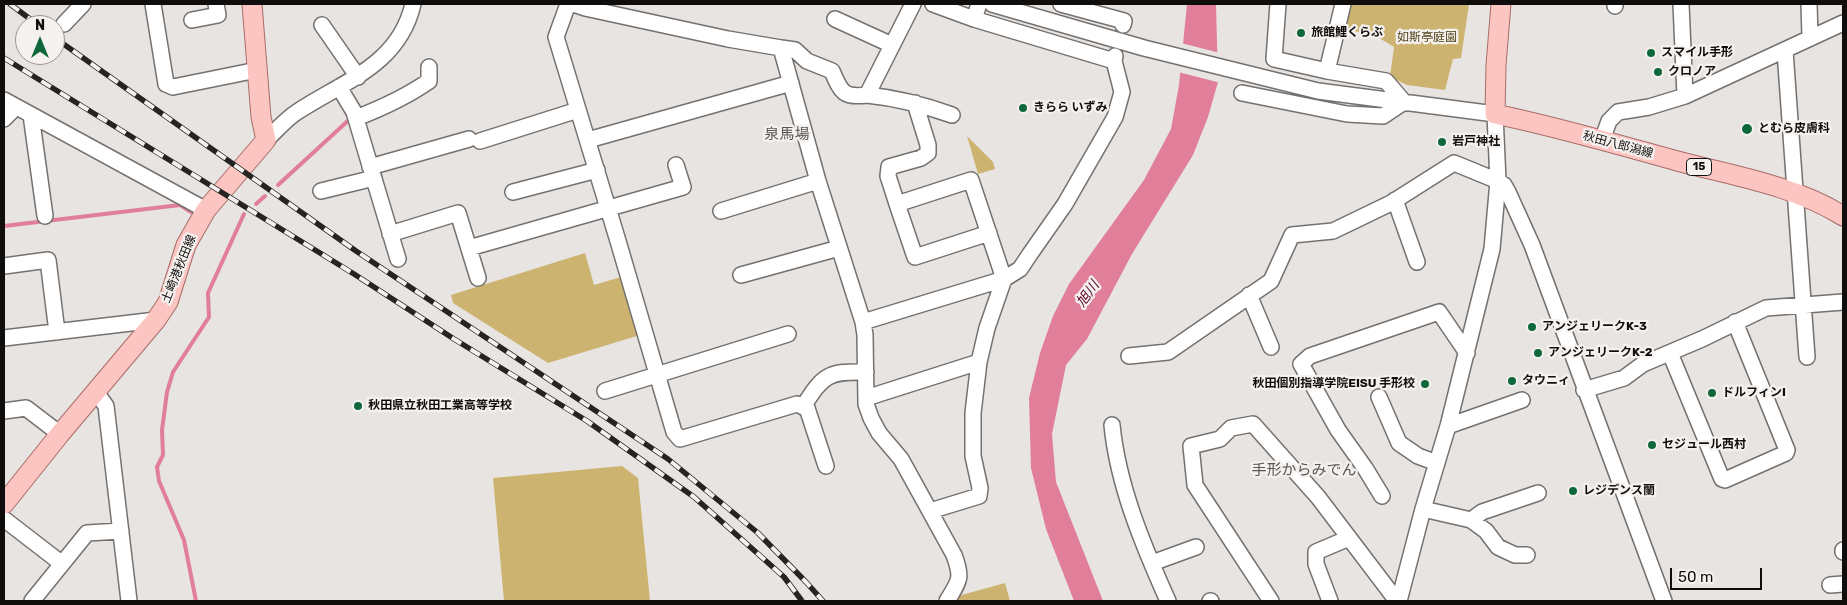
<!DOCTYPE html>
<html>
<head>
<meta charset="utf-8">
<style>
	body { margin:0 }
	#map { position:relative; width:1847px; height:605px; overflow:hidden; background:#e8e4e2; font-family:Rubik,sans-serif }
	canvas { display:block }
	.frame { position:absolute; inset:0; border:5px solid #0f0e0d; pointer-events:none }
	.north { position:absolute; left:15px; top:15px; width:50px; height:50px; box-sizing:border-box; background:#f5f1ef; border:1px solid #999695; border-radius:50%; rotate:0deg; font-size:14px; font-weight:700; line-height:20px; text-align:center; color:#0f0e0d }
	.north::after { content:''; display:block; margin:auto; width:18px; height:22px; background:#0e683b; clip-path:polygon(50% 0,100% 100%,50% 72%,0 100%) }
	.scale { position:absolute; left:1670px; top:568px; width:92px; height:22px; box-sizing:border-box; border:2px solid #0f0e0d; border-top:0; padding-left:6px; font-size:15px; line-height:18px; white-space:nowrap; color:#0f0e0d; -webkit-text-stroke:4px #f5f1ef; paint-order:stroke }
</style>
</head>
<body>
<div id="map">
<canvas width="1847" height="605"></canvas>
<div class="frame"></div>
<div class="north">N</div>
<div class="scale">50 m</div>
</div>
<script>
const ctx = document.querySelector('canvas').getContext('2d');
ctx.lineJoin = 'round';
function fill(path, color) { ctx.fillStyle = color; ctx.fill(path, 'evenodd'); }
function stroke(path, color, width, dash) { ctx.strokeStyle = color; ctx.lineWidth = width; ctx.lineCap = dash ? 'butt' : 'round'; ctx.setLineDash(dash || []); ctx.stroke(path); }
function drawText(font, color, halo, rows, align = 'center') {
  ctx.font = font + ' Rubik,"Noto Sans JP",sans-serif'; ctx.lineWidth = 4.5; ctx.setLineDash([]); ctx.textBaseline = 'middle'; ctx.strokeStyle = halo; ctx.fillStyle = color; for (const [text, x, y, turn = 0] of rows) {
    ctx.save(); ctx.translate(x, y); ctx.rotate((+turn || 0) * Math.PI / 180); ctx.textAlign = isNaN(turn) ? turn : align; if (halo) ctx.strokeText(text, 0, 0); ctx.fillText(text, 0, 0); ctx.restore();
  }
}
const green = new Path2D(`
	M1352,4h117l-8,54 -8,1 -8,31 -38,-5 -17,-8 4,-30 -18,-11 -32,-7 1,-8z
	M967,136l26,26 2,7 -17,5z
	M585,253l9,32 27,-8 19,58 -92,28 -95,-60 -2,-8z
	M622,466l16,12 12,123h-146l-11,-123z
	M1005,583l5,18h-55l3,-5z`);
const water = new Path2D(`
	M1187,4h29l2,78 -10,35 -15,38 -61,99 -45,85 -21,26 -14,69 4,48 47,119h-29l-28,-72 -15,-61 -2,-70 11,-45 13,-37 16,-32 75,-104 27,-51 8,-44z`);
const pier = new Path2D(`
	M1181,43l39,10 1,30 -43,-11z`);
const stream = new Path2D(`
	M278,185l73,-67
	M256,204l9,-8
	M4,226l176,-21 11,7
	M196,601l-12,-61 -25,-59 -2,-14 6,-12 -1,-25 5,-38 6,-20 36,-55 -1,-24 36,-79`);
const minor = new Path2D(`
	M153,4l13,80 7,3 84,-17
	M568,4l-12,33 62,204 56,191 6,7 117,-35 10,4 19,58
	M573,4l12,4 143,31 53,9 37,133 45,141 2,13 1,69 5,14 8,15 22,26 53,96c9,24 5,26 -7,46
	M933,4l41,15
	M979,4l-5,15 140,42
	M992,4l152,44 174,43 177,23 3,67 -6,68 -44,177 -25,83 -24,92
	M1061,4l63,17 -1,4
	M1278,4l-4,55 53,12 59,10 18,21
	M1615,4v2
	M1681,4l4,92
	M1809,4l1,33
	M835,19l57,26
	M192,20l26,-5 -2,-11
	M64,24l19,-20
	M322,25l36,52
	M781,48l14,2 12,11 25,10c9,21 11,27 35,24l46,-91
	M1785,51l22,306
	M1327,71l16,-67
	M339,87l15,25 44,147
	M1242,93l105,21 36,2 21,-14
	M867,95c30,3 57,10 85,20
	M4,100l202,110
	M31,115l14,101
	M356,118c26,-10 50,-21 73,-37v-14
	M4,119l12,-12
	M266,140c10,-9 20,-21 31,-28 47,-31 102,-47 116,-108
	M588,140l203,-57
	M1602,140l7,-19 9,-9 31,-5 36,-11 158,-73
	M480,141l98,-31
	M370,167l99,-28
	M321,191l53,-13
	M513,192l84,-22
	M1395,200l22,62
	M897,204l-9,-28 1,-9 32,-9 7,-5v-8l-13,-42
	M721,211l97,-30
	M390,234l68,-21 20,65
	M469,248l214,-61 -7,-22
	M4,266l44,-6 9,72
	M741,275l98,-27
	M1249,295l22,52
	M863,322l141,-43 16,-10 10,-15 35,-50 50,-87 7,-25 -8,-31 1,-5
	M4,338l152,-18
	M1670,353l52,126 3,1 61,-27 1,-3 -52,-128
	M1129,356l39,-4 103,-71 21,-46 41,-4 58,-28 63,-40 44,18 6,4 4,7 24,53 132,356
	M1584,390l40,-12 19,-14 59,-25 64,-31 77,-6
	M605,391l183,-57
	M96,392l10,14 23,195
	M1379,397l20,46 19,13 19,7
	M866,398l113,-36
	M803,407c20,-32 25,-36 63,-35
	M4,411l22,-3 34,26
	M1112,425c6,61 31,120 56,176
	M1448,426l74,-26
	M1382,496l-17,-28 -27,-38 -37,-66 9,-8 129,-44 28,41
	M1423,509l48,11 15,11 12,16 17,8h12
	M930,511l49,-15 1,-8 -7,-32v-43l6,-51 8,-34 17,-49 -33,-99 -74,24 18,53 74,-24
	M4,519l57,44
	M1471,520l11,-8 56,-19
	M1843,550v2
	M1152,563l44,-16
	M1830,585l13,-1
	M32,601l55,-68 34,-2
	M1210,601h1
	M1271,601l-76,-116 -4,-39 29,-7 11,-11 22,-4 65,73 79,104
	M1330,601l-14,-37v-12l33,-14`);
const major = new Path2D(`
	M1501,4l-5,61 -1,49c63,13 124,31 186,48 54,14 114,24 162,54
	M4,504l56,-70 96,-114 12,-18 18,-57 20,-35 60,-70 -5,-23 -9,-113`);
const rail = new Path2D(`
	M10,4l28,21
	M55,38l301,213 312,208 90,74 48,49 17,19
	M4,58l350,216 100,65 133,82 107,76 90,80 18,24`);
const markers = [
	[1301,33,5,"#0e683b"],
	[1651,53,5,"#0e683b"],
	[1658,72,5,"#0e683b"],
	[1023,108,5,"#0e683b"],
	[1747,129,6,"#0e683b"],
	[1442,142,5,"#0e683b"],
	[1532,327,5,"#0e683b"],
	[1538,353,5,"#0e683b"],
	[1512,381,5,"#0e683b"],
	[1425,384,5,"#0e683b"],
	[1712,393,5,"#0e683b"],
	[358,406,5,"#0e683b"],
	[1652,445,5,"#0e683b"],
	[1573,491,5,"#0e683b"]
];
const shields = [
	[1699,167,25]
];
const shieldNames = [
	["15",1699,167]
];
const poiNames = [
	["旅館鯉くらぶ",1311,33],
	["スマイル手形",1661,53],
	["クロノア",1668,72],
	["きらら いずみ",1033,108],
	["とむら皮膚科",1758,129],
	["岩戸神社",1452,142],
	["アンジェリークK-3",1542,327],
	["アンジェリークK-2",1548,353],
	["タウニィ",1522,381],
	["秋田個別指導学院EISU 手形校",1415,384,"right"],
	["ドルフィンI",1722,393],
	["秋田県立秋田工業高等学校",368,406],
	["セジュール西村",1662,445],
	["レジデンス蘭",1583,491]
];
const parkNames = [
	["如斯亭庭園",1427,38]
];
const streetNames = [
	["秋田八郎潟線",1618,145,15],
	["土崎港秋田線",179,269,-68]
];
const waterNames = [
	["旭川",1088,294,-54]
];
const quarterNames = [
	["泉馬場",787,135],
	["手形からみでん",1304,471]
];
fill(green, '#ccb36f');
fill(water, '#e17e9a');
fill(pier, '#e8e4e2');
stroke(stream, '#e17e9a', 4);
stroke(minor, '#74716f', 18);
stroke(major, '#a86c67', 21);
stroke(minor, '#fff', 15);
stroke(major, '#fcc5c1', 19);
stroke(rail, '#252423', 5.5);
stroke(rail, '#f5f1ef', 4, [11]);
for (const [x, y, r, color] of markers) { const dot = new Path2D(); dot.arc(x, y, r, 0, 2 * Math.PI); ctx.fillStyle = color; ctx.fill(dot); stroke(dot, '#f5f1ef', 2); }
for (const [x, y, w] of shields) { const box = new Path2D(); box.roundRect(x - w / 2, y - 8.5, w, 17, 4); ctx.fillStyle = '#f5f1ef'; ctx.fill(box); stroke(box, '#0f0e0d', 1); }
drawText('bold 11px', '#0f0e0d', null, shieldNames);
drawText('bold 12px', '#0f0e0d', '#f5f1ef', poiNames, 'left');
drawText('12px', '#524319', '#f5f1ef', parkNames);
drawText('12px', '#0f0e0d', '#f5f1ef', streetNames);
drawText('italic 14px', '#5b0028', '#f5f1ef', waterNames);
drawText('15px', '#5a5655', '#f5f1ef', quarterNames);
</script>
</body>
</html>
